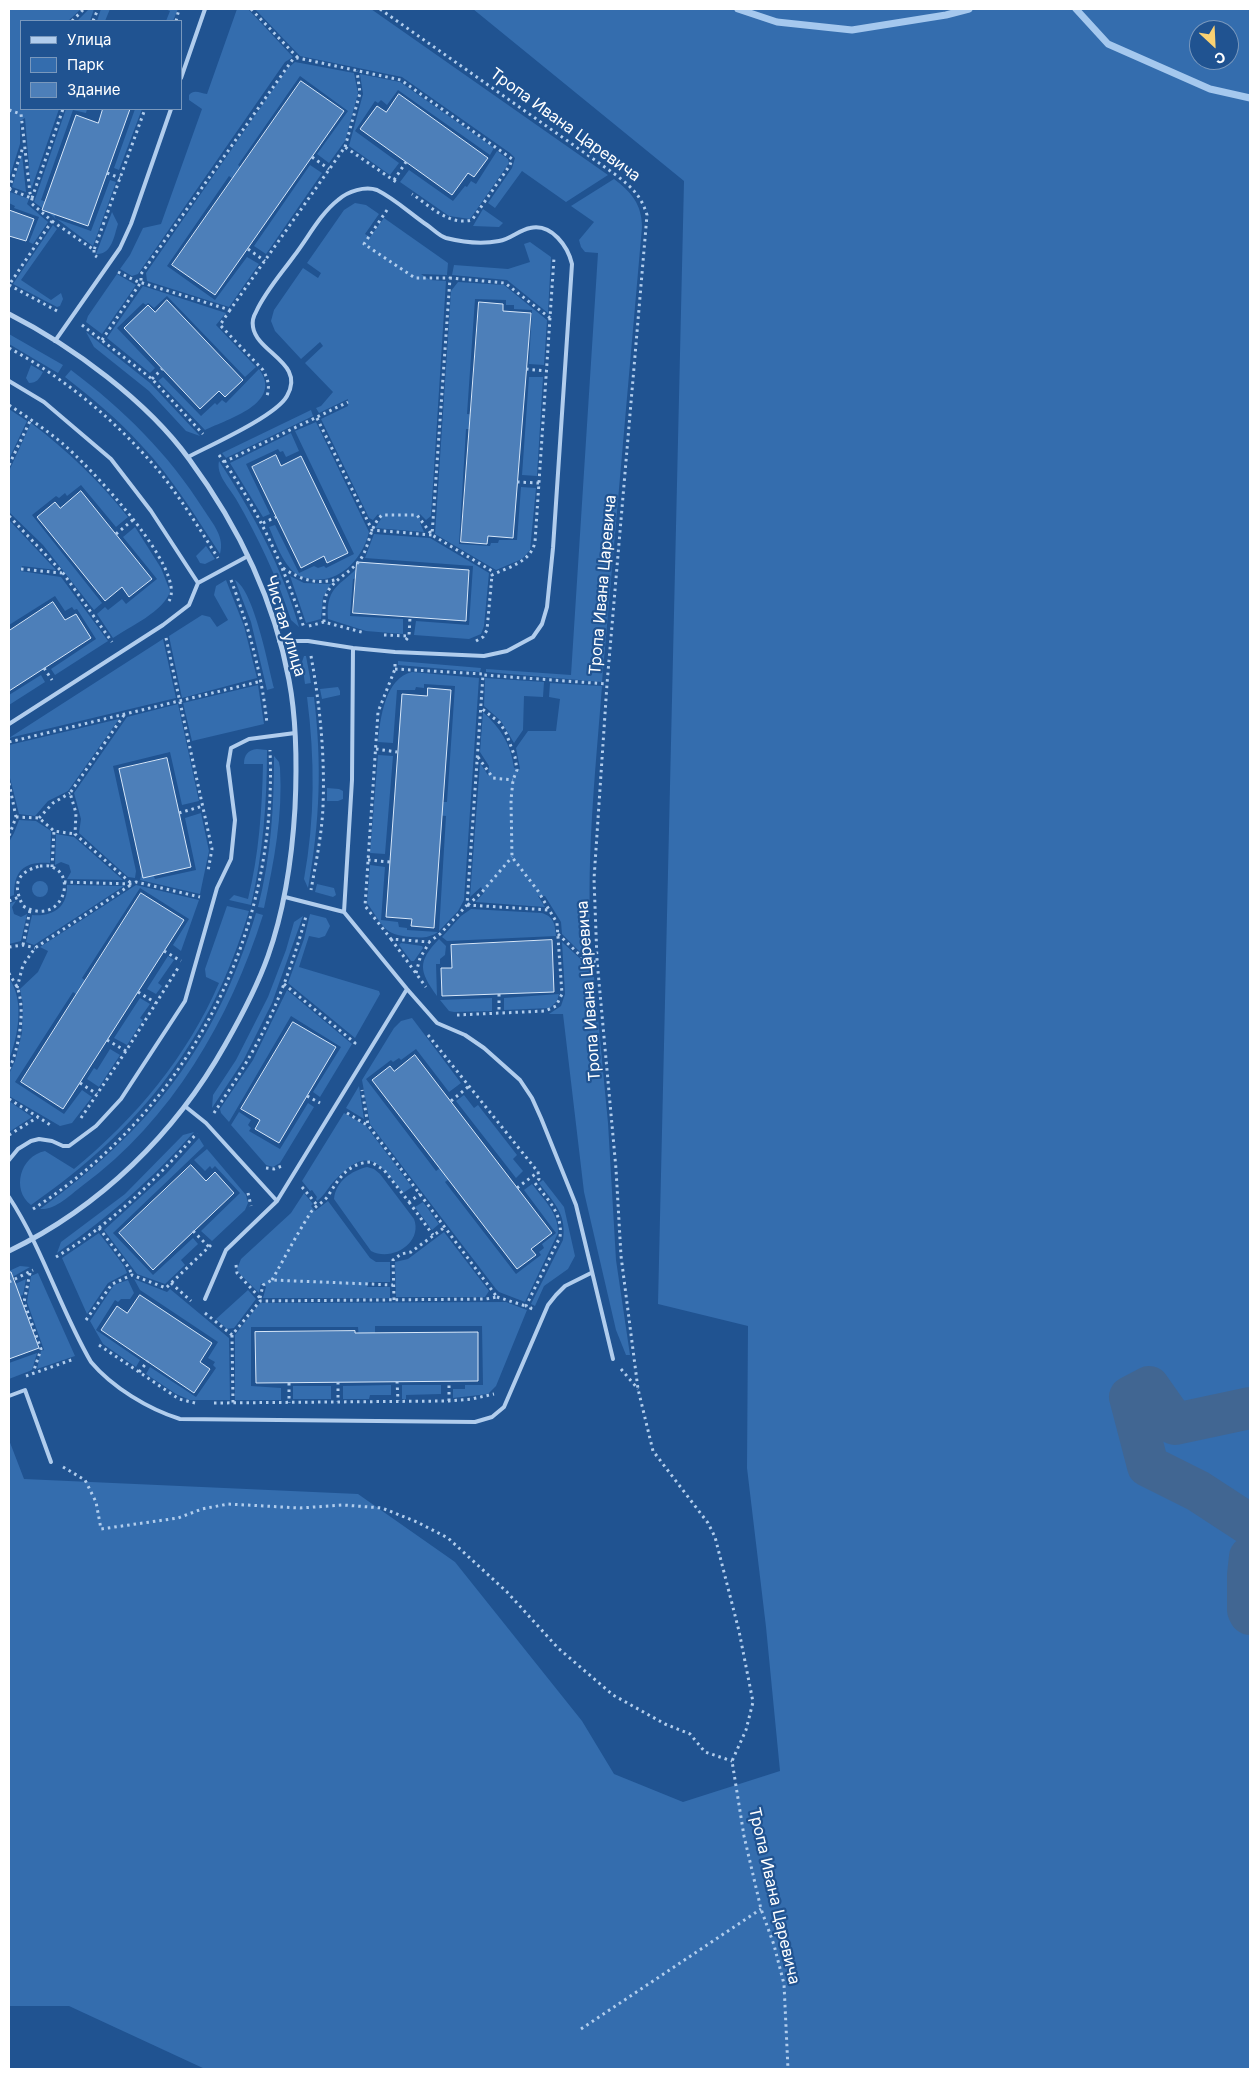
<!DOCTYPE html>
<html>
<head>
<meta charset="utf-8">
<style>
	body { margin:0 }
	#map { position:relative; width:1259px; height:2078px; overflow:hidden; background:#205391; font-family:Inter,sans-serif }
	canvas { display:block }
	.frame { position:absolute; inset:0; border:10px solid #fff; pointer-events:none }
	.legend { position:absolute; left:20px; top:20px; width:162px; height:90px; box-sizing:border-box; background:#205391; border:1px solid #7998bd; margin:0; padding:6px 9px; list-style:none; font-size:15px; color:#fff }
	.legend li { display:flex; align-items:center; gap:10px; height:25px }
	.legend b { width:25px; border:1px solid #7998bd }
	.north { position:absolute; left:1189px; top:20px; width:50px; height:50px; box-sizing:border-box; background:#205391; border:1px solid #7998bd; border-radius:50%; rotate:155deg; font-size:14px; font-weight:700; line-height:20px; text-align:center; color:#fff }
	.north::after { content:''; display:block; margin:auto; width:18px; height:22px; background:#fad172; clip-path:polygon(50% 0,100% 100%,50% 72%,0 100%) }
</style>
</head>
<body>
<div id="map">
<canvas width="1259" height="2078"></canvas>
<div class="frame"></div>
<ul class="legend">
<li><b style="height:6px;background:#b1cded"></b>Улица</li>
<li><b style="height:14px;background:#346dae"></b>Парк</li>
<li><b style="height:14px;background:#4d7fb9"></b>Здание</li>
</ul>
<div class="north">С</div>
</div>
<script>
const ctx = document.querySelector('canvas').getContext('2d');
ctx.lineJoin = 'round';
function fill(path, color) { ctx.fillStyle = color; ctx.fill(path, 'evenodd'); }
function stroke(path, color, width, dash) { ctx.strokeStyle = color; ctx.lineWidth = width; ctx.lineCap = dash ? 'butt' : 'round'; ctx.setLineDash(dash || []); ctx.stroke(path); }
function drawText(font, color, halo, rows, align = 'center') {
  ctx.font = font + ' Inter,sans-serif'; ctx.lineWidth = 4.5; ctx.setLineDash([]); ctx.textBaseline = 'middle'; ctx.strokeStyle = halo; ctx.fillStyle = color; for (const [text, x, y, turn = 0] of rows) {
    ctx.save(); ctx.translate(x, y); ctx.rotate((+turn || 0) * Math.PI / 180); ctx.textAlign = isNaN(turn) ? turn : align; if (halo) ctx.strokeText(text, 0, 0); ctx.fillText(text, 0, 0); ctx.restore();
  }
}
const green = new Path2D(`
	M9,9h72l-13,12h-47v88h38l-28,81 -6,-72 -5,3v23l-11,35z
	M89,9h5l-4,12h-13z
	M101,9h9l-5,12h-8z
	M165,9h13l-5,12h-7l4,-10z
	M237,9h11l45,48 -8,5 -147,212 -6,2 -12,-7 10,-14 13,-27 18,-4 41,-115 -13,-9v-5c5,-6 11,-2 18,-1z
	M255,9h116l237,166 -42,27 -44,-31 -27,37 -7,-5 24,-35 3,-10 -5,-5 -108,-76 -102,-21z
	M473,9h777v2060h-1045l-136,-63h-60v-566l15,39 334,15 97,68 127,159 32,53 69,28 97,-31 -14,-144 -19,-159 1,-142 -90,-22 26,-1123zM1199,30h30v30h-30z
	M295,62l59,11 4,20 -13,48 -16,22 -12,-9 31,-43 -48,-35 -62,89 14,10 -9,11 -14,-10 -62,90 48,34 32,-43 12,7 -30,43 -82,-26 -1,-8 142,-205z
	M360,74l40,8 94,66 -4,7 -92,-65 -11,15 -6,-5 -3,3 -3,-2 -20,30 44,32 -9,12 -41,-29 14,-52z
	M66,109h21l-1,4 -13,-3 -32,90 17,6 -4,12 37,13 19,-51 6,2 -23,64 -59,-44z
	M135,109h7l-23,61 -5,-2z
	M497,151l11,8 1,4 -39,56 -21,-3 -49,-34 9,-12 44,31 12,-15 2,1 4,-6 5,3z
	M22,154l4,38 -14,-5z
	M310,165l12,8 -56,81 -12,-8z
	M614,179c17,13 28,25 28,48l-40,455 -116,-10v-3l85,6 27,-422 -13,-1 -4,-5 -2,-7 15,-18 -23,-16z
	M10,192l19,7 -2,5 21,18 -15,22 -4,-2 10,-25 -25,-9 1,-2 -6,-3z
	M355,203l11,2 13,9 -14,20 5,3 14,-19 64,45 -1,12 -26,-1 9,6 16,1 -15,235 -5,4 -6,-6v9l4,9 -49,-4 6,-9 -3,-5 -5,6 -4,-2 -48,-99 27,-13v-7l-29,14 -3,-5 5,-2 12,-14 -28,-29 18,-17 -3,-4 -19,17 -26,-28 -4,-10 3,-11 29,-42 15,10 3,-5 -14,-10 37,-53z
	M483,209l20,14 -4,4 -26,-1z
	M112,212l6,12c-4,12 -6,31 -22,30z
	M53,225l4,4 -36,51 30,20 10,-7 2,6 -3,7 -3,1 -44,-23z
	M530,242l21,15 -3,56 -41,-33 -55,-5 2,-10 54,4 22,-7 -6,-18z
	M117,274l19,11 -34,49 -16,-12 2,-6z
	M458,282l46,3 43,35 -3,45 -15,-1 3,-54 -18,-1v-4h-8v-5l-31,-1 -8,115 11,1 -2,14h-10l-7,115 31,2 1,-3h7l1,-3h18l4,-53 15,1 -6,62 -8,9 -26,11 -61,-36 16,-243z
	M143,286l83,27 -10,12 40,42 -11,10 -78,-81 -13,12 -6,-5 -2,2 -3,-2 -26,25 38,40 -5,5 -43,-35z
	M86,332l64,51 50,53 -14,-5 -37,-40 -55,-44z
	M9,334l54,31 -5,8 -49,-29z
	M31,365l12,7c-4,7 -6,11 -14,11l-3,-5z
	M259,369c25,34 -31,50 -54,61l-47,-49 5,-4 38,39 14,-13 2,2 5,-5 4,3z
	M71,370c52,39 98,84 133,140 9,14 21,27 16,44 -24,-37 -47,-75 -78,-108 -23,-26 -50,-48 -77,-69z
	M529,377h14l-6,99 -15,-1z
	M9,409l18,12 -18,38z
	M311,410l2,6 -87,42 -4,-5z
	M316,422l53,110c-6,26 -29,52 -58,47 -5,-1 -11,-2 -15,-5 -14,-11 -20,-31 -27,-47l6,-2 24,48 15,-7 4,2 6,-2 2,2 28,-14 -59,-123z
	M31,423c37,28 68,58 97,94l-12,10 -35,-42 -14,11 -2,-3 -6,5 -3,-2 -24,19 70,88 -8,7 -51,-65 -34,-33v-41z
	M291,433l8,18 -13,6 -3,-6 -3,1 -2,-3 -32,15 24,50 -7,3 -33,-54z
	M219,461c34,52 63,106 80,166l-8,-7c-14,-43 -33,-83 -55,-121 -7,-12 -20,-24 -17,-38z
	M9,520l47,50 -34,-4 -2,5 41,6 47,64 -53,34 -4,-6 45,-30 -19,-30 -3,1 -2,-3 -7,4 -10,-15 -46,29z
	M135,527l26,41 9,23c-5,20 -41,36 -57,47l-16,-24 8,-7 3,3 14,-11 4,5 31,-25 -34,-42z
	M374,534l56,4 59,35 -5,53 -3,8 -12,5 -55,-4 2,-14 53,4 4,-59 -108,-8z
	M206,546l9,13 -10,5 -5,-1 -4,-7z
	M362,562h2l-1,14 -10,3 -3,37 53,3v15l-37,-3 -38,-12c-3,-36 17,-34 34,-57z
	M290,576l14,7 27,1 -8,13 -2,22 -15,4z
	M226,580l18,46 13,52 -75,20 -13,-62 33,-21 8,2 7,10 11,-7 -14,-25 2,-9z
	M235,580c19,11 33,85 39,108l-7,2 -16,-68z
	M163,639l13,59 -167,40z
	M304,656h2l5,27 -6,1 -3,-22z
	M398,661l83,7 -1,4 -82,-7z
	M412,672l67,6 -15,222 -6,11 -19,20 7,-115 -10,-1 1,-13h10l8,-116 -31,-2v4l-8,-1 -1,3h-18l-4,53 -15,-1c2,-23 7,-64 34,-70z
	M41,675l4,7 -36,23v-10z
	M485,678l59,4 -1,15 -19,-1 -1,34 -9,13 -13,-22 -17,-15z
	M550,683l52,3c-7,91 -17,181 -10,272l-8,-2 -22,-22 -1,-12 -16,-26h-7l7,11 -70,-5 9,-9 -3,-6 -11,10 10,-134 8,12 1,-9 -9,-14 3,-40c18,17 28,32 31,56l6,1 -4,-21 12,-17h28l4,-32 -11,-2z
	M258,685l6,39 -72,17 -9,-38z
	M338,687l2,4v4l-18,4 -2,-10z
	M307,697h7c8,67 6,125 -6,191l-4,-9c11,-60 11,-120 3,-182z
	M178,704l21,97 -17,4 -12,-53 -57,14 23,105 -1,7 -7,-1 -49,-44 2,-14 -7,-26 53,-76z
	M119,719l-51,72 -20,10 -13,15 -16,-2 -10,-40v-29z
	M257,749l10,1c0,53 -4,104 -16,155l-22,-5 5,-5 14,4c11,-45 14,-89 15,-135h-19c0,-9 4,-14 13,-15z
	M378,755l15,1 -8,98 -15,-1z
	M274,756l5,6 1,6c3,47 -6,94 -16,140l-6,-1c13,-50 16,-100 16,-151z
	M327,788l12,1 4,2v8l-5,2h-11z
	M201,813l8,38 -9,43 -60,-14 2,-9 9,-2 4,10 41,-9 -11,-52z
	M19,820l17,1 15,10 -1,32c-25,-2 -36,7 -36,32l-5,2v-55l5,-9z
	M56,834l18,3 49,43 -56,-1 4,-7 -2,-7 -8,-3 -6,3z
	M370,865l15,2 -4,53 17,2 1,5 8,1v2l31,2c-9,6 -16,6 -27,5 -28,-2 -28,-12 -44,-34z
	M32 889a8 8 0 1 1 16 0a8 8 0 1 1-16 0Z
	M317,884l17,4 2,7 -3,2 -18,-5z
	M67,885l57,1 -90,59 -8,-3 6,-27c21,2 36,-8 35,-30z
	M136,885l63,15 -18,51 -8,-6 16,-26 -49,-31 -58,90 9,7 -9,13 -9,-6 -58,90 49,32 18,-24 10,7 -20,26 -12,3 -51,-30v-22l6,-13 7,-28 1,-29 -3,-15 18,-17 10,-21 -8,-4z
	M16,901l-4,6 2,7 7,3 6,-3 -6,27 -12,3v-40z
	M227,906l22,5c-38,128 -108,218 -218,294 -20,-15 -11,-49 14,-54l29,18c61,-50 113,-112 145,-186l-13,-6 -1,-8z
	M471,909l71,4c12,4 13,11 14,23l-109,5 -5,-4 19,-21z
	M256,913l7,2c-33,104 -91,205 -181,271 -12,9 -26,24 -42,23 112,-80 176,-164 216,-296z
	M310,914l16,4 4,8 -5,10 -6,2 -10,-2 -10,31 80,24 1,3 -25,44 -67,-55 16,-44z
	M303,916l-31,87 -29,58 -31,47 1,-13 23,-35 32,-63 18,-47 8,-28z
	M439,939l7,7 -1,9 -5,4v5h-4l1,32c-18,-25 -20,-34 2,-57z
	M562,942l23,21 8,3 15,157 8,137 14,95h-4l-10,-25 -32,-138 -21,-178h-14l12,-8 4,-12z
	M401,943l21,3 1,2 -9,13h-3l-12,-16z
	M168,956l6,4 -16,23 4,3 -6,8 -9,-5z
	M9,978c16,23 9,58 0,82z
	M287,990l65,54 -32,53 -7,-5 28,-45 -50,-31 -62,106 -8,-9 -1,-4 33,-49z
	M559,994l-2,7 -7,7 -46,2v-12z
	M140,998l10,6 -10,14 3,2 -16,25 -13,-7z
	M492,998v13l-38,1 -5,-1 -9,-11z
	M412,1018l49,65 -12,9 -33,-43 -15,11 -2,-2 -6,4 -2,-2 -25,19 70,92 10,-7 9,10 -10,8 71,92 25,-19 -2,-3 5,-4 -2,-4 14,-11 -32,-43 8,-6c11,15 27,29 26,49l-33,69 -26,-10 -3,-3 -126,-165 -8,-44 32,-52 7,-7z
	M110,1049l10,6 -21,32 -12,-8 7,-11 3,2z
	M359,1086l5,33 -18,-11z
	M464,1095l10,13 4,-3 39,50 -4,4 10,12 -7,7 -60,-77z
	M9,1101l23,16 -23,15z
	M308,1103l6,4 -34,56 -7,4 -7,-2 -35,-40 8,-13 12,8 -3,5 3,3 -2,3 31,18z
	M344,1113l22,13 46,61 -9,6c-24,-31 -35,-48 -68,-13 -7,7 -9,14 -18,21l-1,-2 1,-2 -5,-7 -2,1 -8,-10z
	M194,1132c-43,48 -84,84 -137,121l4,-11 64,-48 58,-59z
	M199,1138l5,8 -91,87 40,42 40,-37 5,6 -17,16 4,5 -20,19 -28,-10 -33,-44 62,-56z
	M207,1149l39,46 2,8 -3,7 -33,31 -11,-10 39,-38 -25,-27 -3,3 -2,-3 -5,5 -11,-11z
	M367,1167l7,2 6,5 34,45c9,24 -22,43 -43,32l-37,-52c2,-18 17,-28 33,-32z
	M543,1180l21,27 11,49 -7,13 -24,17 -9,20 -4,-2 32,-64c4,-26 -9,-37 -24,-57z
	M304,1193l9,11 -2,2 4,5 13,-10 42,57 6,4h14v20h-21l-2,5h23v11h-127l3,-11 -5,-4 -2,10 -20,-20 -2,-4 4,-10 50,-46z
	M423,1202l16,22 -7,6 -17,-23z
	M444,1232l45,59 -4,6h-89l-1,-35 13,-3z
	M99,1233l25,33 3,7 -19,10 -21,31 -25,-56z
	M20,1266l10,1 -21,12v-8z
	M38,1273l37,83 -38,13 4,-18 3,-1 -17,-48 4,-26z
	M26,1279l-3,16 -14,5v-13z
	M134,1279l33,13 3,-3 59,49 1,62h-40l-14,-6 -30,-20 4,-7 46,30 20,-29 -3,-3 2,-3 -7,-4 10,-16 -78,-52z
	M128,1280l6,13 -4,6h-9l-3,3 -3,-2 -19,30 44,30 -4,7 -33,-23 -13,-23 24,-36z
	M248,1290l8,9 -22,29 -7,1 -11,-10z
	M506,1302l21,8 -31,76 -8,8 -35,4v-9h12v-4h18l-1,-59h-107v13l-16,1 -1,-13h-107v59l30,2v12h-46v-65l25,-32z
	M37,1353l-5,17 -23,9v-16z
	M391,1385v10h-21l-1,4h-26v-13z
	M402,1385h39v9l-35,1v4h-4z
	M293,1386h38v13h-38z`);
const stream = new Path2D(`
	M738,9l39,13 75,8 94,-15 23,-6
	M1076,9l32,35 102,45 40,9`);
const river = new Path2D(`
	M1250,1408l-75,16 -26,-37 -19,10 18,69 50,25 52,34
	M1250,1557l-2,18v35l2,4`);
const building = new Path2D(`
	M301,81l43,30 -129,184 -43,-30z
	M399,94l89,64 -14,19 -6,-4 -16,22 -92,-66 17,-23 9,6z
	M103,109h27l-42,117 -46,-16 34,-95 22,8z
	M9,210l25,9 -8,22 -17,-5z
	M167,300l76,80 -18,17 -6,-6 -19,18 -76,-81 24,-23 7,7z
	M479,302l24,2v7l28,2 -18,225 -25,-2 -1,8 -26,-2z
	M276,455l5,11 20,-10 47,97 -21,10 -3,-7 -23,12 -49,-101z
	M81,491l71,88 -23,18 -7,-10 -17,14 -68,-84 18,-15 5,6z
	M357,562l112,8 -3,51 -113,-8z
	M53,602l12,18 11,-6 15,24 -82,53v-60z
	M428,688l23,2 -17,238 -23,-2 1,-7 -26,-2 16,-223 25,2z
	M167,758l24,109 -48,11 -24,-109z
	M141,893l43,27 -121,189 -42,-27z
	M552,940l2,52 -112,4 -1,-28h11l-1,-23z
	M293,1022l43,25 -57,96 -24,-14 5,-9 -19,-11z
	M415,1055l137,178 -21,16 5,6 -19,14 -145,-189 18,-14 4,5z
	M191,1165l15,16 9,-9 19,21 -81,77 -34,-37z
	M9,1272h2l28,76 -30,11z
	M140,1295l72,48 -12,19 10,7 -16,24 -93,-63 16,-24 10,7z
	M355,1331v2l123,-1v49l-222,2 -1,-51z`);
const path = new Path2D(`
	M251,9l47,49
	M380,9l236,166c15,12 25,20 31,40l-40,469 -13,195 3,81 19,209 5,87 17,133 15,62 55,72 7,14 24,94 14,71 -7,28 -14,31 12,75 17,73 13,36 10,39 4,85
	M72,21l12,-12
	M93,21l5,-12
	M176,21l3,-12
	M9,110l12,4 9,79 2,6 -1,4 21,18 -43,64
	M345,147l15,-54 -3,-22
	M312,157l17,12
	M107,173l13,5
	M394,180l12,-18
	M9,189l14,-42
	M9,189l22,9
	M32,198l31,-89
	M387,210l-23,34 51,34h35
	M52,221l42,29 51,-141
	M248,249l17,12
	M94,250v5l3,2
	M118,272l18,9 94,29 115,-163 54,37
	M9,285l50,27
	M230,310l-10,15 43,45c5,9 7,16 4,26
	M82,325l70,54 51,55
	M102,340l39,-58v-8l152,-215 5,-1 103,22 111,79 -2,6 -38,55c-23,6 -42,-14 -60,-26
	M9,348c57,31 107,73 149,122 22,27 41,58 60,88
	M526,369l20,2
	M152,379l10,-10
	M9,405c18,12 36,24 53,38 25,21 126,126 107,158
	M317,418l55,112 60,5 18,-257 55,5 45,35
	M219,455c39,53 65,111 85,173
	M224,462l124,-60
	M9,465l22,-46
	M517,482l22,1
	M9,516l54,57 49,69
	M263,523l13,-6
	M116,534l18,-15
	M283,568c18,12 34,17 55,11
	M21,569l41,4
	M231,580c18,48 31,94 36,144
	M324,622c0,-11 -1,-22 4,-31 8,-13 23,-19 32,-31 10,-14 9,-33 22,-45h35l15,20 60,36v4c17,-8 39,-13 43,-33l19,-284
	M309,626l15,-4 41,11
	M384,635l24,1
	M166,638l46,211 -4,22
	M406,640l3,-4 1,-19
	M476,641l7,-4 4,-7 5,-55
	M311,656c9,50 14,99 12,150 -1,28 -7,56 -12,84
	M395,664v5l-17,43 -13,194 26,33 38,3 11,-8 27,-29 16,-230 124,9
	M44,668l8,12
	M395,669l88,5
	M124,715l-54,78 6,20 -1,21 57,50
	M9,742l253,-61
	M376,749l21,3
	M478,757l15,21 20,2
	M9,783l7,34 -7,19
	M179,813l24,-7
	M16,817l23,1 15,13 21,3
	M39,818l14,-15 17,-10
	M368,860l22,2
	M40,866c4,0 9,-1 12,1 26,9 9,61 -29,39 -11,-22 -6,-34 17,-40z
	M52,867l2,-36
	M64,882l68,2 4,-2 64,15
	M9,901l10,-4
	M467,905l82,5
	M468,905l14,-13 30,-35
	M558,934l26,25 14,4
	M391,939l35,48
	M23,945l7,-35
	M9,947l14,-2 12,3
	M164,951l17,10
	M9,973c2,5 6,9 8,14 9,21 2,62 -8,82
	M416,973l4,-15 9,-15
	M284,984l71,59 -1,2
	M17,988l6,-23 12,-17 97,-64
	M138,992l18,11
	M499,994v19
	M457,1015l88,-4 11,-5 6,-12 -5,-71 -19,-32 -26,-34 -1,-57 2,-20 4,-10 -2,-13 -9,-24 -6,-10 -19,-15
	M428,1035l110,137 1,7 -4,4c13,17 28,31 25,54l-34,69 5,2 -1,2
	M107,1040l19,11
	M80,1083l17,11
	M307,1096l13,7
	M9,1099l29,18
	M451,1101l17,-14
	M214,1113c11,-17 23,-34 33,-52 27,-45 45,-94 59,-145
	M347,1113l20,12
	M81,1118l45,-67 52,-83
	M9,1135l29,-18 14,9
	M266,1168l8,1 8,-3
	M302,1187l15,18
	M517,1188l21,-16
	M248,1193l3,13
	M409,1202l24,33
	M33,1209c156,-100 245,-274 237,-459
	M99,1228l30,40 3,7
	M193,1231l16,16
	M56,1257c54,-32 100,-77 141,-124
	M236,1265l1,8 23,25
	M30,1273l-6,29 17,47 -8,24
	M272,1280c13,-23 25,-46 39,-68 4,-6 13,-10 17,-16 11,-18 20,-33 43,-34l13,8 25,32 11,-8
	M9,1282l24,-12
	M171,1283l20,18
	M497,1297l29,9
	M260,1298l3,-13 9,-5 121,5
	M394,1300l-1,-40 8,-6 10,-2 34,-25
	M205,1313l27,22 28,-34 226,-2 11,-2 -129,-172 -6,-35
	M86,1320l26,-36 20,-9 34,13 45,-43
	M232,1335l1,68
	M99,1345l80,54 16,4
	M621,1369l17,20
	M139,1372l9,-11
	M26,1376l48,-17
	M397,1381l1,20
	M338,1382v20
	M289,1383v20
	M449,1401v-20
	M214,1403l235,-2 23,-2 22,-5
	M63,1467l22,13 11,22 5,27 77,-11 24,-9 26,-5 72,4 43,-3 39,3 35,14 31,16 59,54 51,56 55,47 52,29 25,10 15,18 27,9
	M581,2029l180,-120`);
const lane = new Path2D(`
	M181,78l24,-69
	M55,341l65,-93 11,-24 40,-115
	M9,381l35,21 67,57 40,52 47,72
	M188,457c23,-12 88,-41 99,-61 19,-33 -30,-43 -34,-69 -1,-5 0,-10 3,-15 9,-20 25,-38 38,-56 14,-18 26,-42 44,-56 10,-9 27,-14 39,-10 18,9 34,24 50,35 6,4 12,11 19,13 16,4 37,6 53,3 12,-2 20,-11 31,-13 22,-5 38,19 42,36l-19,284 -6,59 -5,17 -9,13 -26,14 -23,5 -89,-4 -42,-4 -45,-7h-29
	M9,724l154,-99 26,-20 9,-22 50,-27
	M285,897l59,15 63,77 30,34 28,12 19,13 36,32 12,18 9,20 35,87 37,154
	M344,912l8,-132 1,-132
	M186,1107l20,16 71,78
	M9,1160l9,-11 13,-8 8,-2 13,2 11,5h6l27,-20 25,-27 64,-98 32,-113 14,-29 4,-39 -7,-54 3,-18 18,-9 46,-6
	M9,1197c34,52 51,112 82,165 21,25 57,47 89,57l295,3 17,-5 12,-10 44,-102 8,-10 9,-9 26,-13
	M205,1299l21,-49 51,-49 130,-212
	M9,1396l16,-6 26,72`);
const street = new Path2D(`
	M9,314c63,32 138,87 180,145 48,65 85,141 100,221 8,42 8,86 6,128 -3,51 -10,100 -27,148 -11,31 -27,61 -43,89 -50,89 -125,162 -216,206`);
const streetNames = [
	["Тропа Ивана Царевича",565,125,36],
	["Тропа Ивана Царевича",603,585,-85],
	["Чистая улица",285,626,73],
	["Тропа Ивана Царевича",589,991,-94],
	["Тропа Ивана Царевича",774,1896,77]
];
fill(green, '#346dae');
stroke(stream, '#a5c8ee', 7);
stroke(river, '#416692', 42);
fill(building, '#4d7fb9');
stroke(building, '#d7e7f9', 1);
stroke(path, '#b1cded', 3, [2.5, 4]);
stroke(lane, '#b1cded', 4);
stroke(street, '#b1cded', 5);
drawText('16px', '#fff', '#205391', streetNames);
</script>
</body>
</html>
